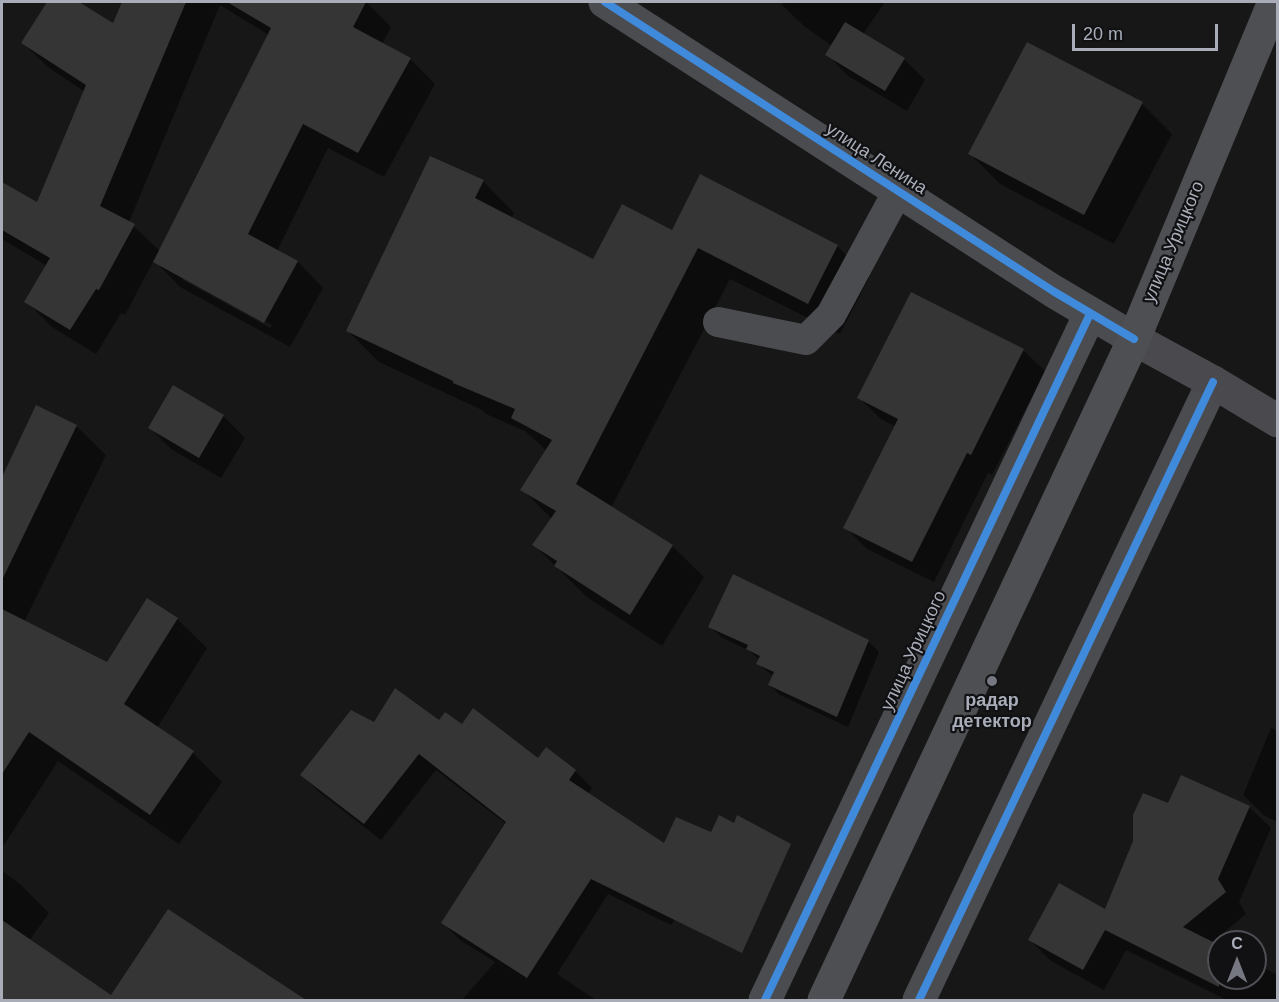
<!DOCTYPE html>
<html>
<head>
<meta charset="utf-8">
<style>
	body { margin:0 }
	#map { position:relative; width:1279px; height:1002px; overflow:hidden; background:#171717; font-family:Helvetica,sans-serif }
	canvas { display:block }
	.frame { position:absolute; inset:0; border:3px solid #a8adb8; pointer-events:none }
	.north { position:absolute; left:1207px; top:930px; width:60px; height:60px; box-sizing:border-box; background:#111113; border:2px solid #4d4f55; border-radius:50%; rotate:0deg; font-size:16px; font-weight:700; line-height:24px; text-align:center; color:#a8adb8 }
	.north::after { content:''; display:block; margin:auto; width:21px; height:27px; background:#757880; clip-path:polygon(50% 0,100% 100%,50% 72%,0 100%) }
	.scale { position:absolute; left:1072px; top:24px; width:146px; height:27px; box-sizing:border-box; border:3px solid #a8adb8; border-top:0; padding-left:8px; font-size:18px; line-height:21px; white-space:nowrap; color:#a8adb8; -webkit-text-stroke:4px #111113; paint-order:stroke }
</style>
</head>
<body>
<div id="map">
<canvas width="1279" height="1002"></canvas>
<div class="frame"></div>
<div class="north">С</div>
<div class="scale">20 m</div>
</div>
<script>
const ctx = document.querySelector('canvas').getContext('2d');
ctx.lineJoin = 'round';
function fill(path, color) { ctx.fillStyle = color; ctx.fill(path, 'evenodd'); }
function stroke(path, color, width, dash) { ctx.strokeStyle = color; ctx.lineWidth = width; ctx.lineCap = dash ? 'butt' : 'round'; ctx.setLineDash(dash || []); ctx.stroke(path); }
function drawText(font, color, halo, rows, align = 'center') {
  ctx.font = font + ' Helvetica,sans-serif'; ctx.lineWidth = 4.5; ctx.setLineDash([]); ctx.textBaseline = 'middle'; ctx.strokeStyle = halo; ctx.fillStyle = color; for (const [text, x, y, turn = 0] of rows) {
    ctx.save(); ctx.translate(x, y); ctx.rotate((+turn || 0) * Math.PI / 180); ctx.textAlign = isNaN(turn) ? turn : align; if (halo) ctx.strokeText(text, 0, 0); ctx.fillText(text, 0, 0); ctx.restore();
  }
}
const shadow = new Path2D(`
	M49,2h27l37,23 10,-23h243l25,25 -9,17 28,15 25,25 -51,93 -56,-29 -51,103 21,11 25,26 -33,59 -110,-60 -26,-27 -29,55 -4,-2 -25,41 -44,-27 -26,-26 21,-35 -45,-27v-56l35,21 48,-112 -36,-24 -26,-25zM220,5l49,30 -109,216 -31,-29zM183,276l89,49 -2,3 -87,-48z
	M784,2h101l-22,32 41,25 21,21 -18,31 -59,-35 -21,-22 5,-8 -28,-20 -22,-21z
	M1142,104l30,30 -58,110 -114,-60 -30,-30z
	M701,176l136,70 32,32 -29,56 -110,-55 -119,229 61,38 32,31 -42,69 -75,-49 -53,-52 18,-26 -30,-30 25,-38 -22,-20 -39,-17 -4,-4 -103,-48 -31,-31 135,-150 31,32 -3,6 82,42 79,-29z
	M1023,350l22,21 -53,104 -4,-2 -54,109 -67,-33 -22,-22 51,-100 -15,-8 -22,-21z
	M174,387l49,29 22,22 -24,40 -50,-29 -21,-21z
	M37,407l39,19 30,29 -82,167 84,42 69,-45 30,29 -50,80 36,25 29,29 -43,62 -121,-83 -56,87v-368z
	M710,626l158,15 11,11 -31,75 -68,-32 -11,-10 4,-9 -15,-12 1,-4 -9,-9 -29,-14z
	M440,722l22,4 77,34 36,11 17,17 -4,6 115,82 -32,49 -63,-31 -51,80 39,26h-134l33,-38 -35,-22 -17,-17 63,-99 -70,-54 -55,70 -62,-48 -17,-17 72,-51z
	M1271,728l7,3v91l-13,-6 -22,-21z
	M1169,805l80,2 22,21 -32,74 7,12 -35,29 8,4v31h36v-14l23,11v25h-51l-101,-50 -22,40 -53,-29 -21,-21 76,-29z
	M2,871l18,13 29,29 -20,28 68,53 -4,6h-91z
	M168,911l135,89h-193z`);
const building = new Path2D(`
	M47,2h32l34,21 9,-21h64l-86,204 35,18 -36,66 -3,-1 -26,41 -46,-28 26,-44 -48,-28v-48l35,20 49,-117 -65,-42z
	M227,2h139l-13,25 58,31 -53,95 -55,-29 -55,110 50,27 -34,62 -111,-61 118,-234z
	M845,22l60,36 -20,33 -60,-36z
	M1027,42l116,60 -59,113 -116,-61z
	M430,156l54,24 -9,18 118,61 29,-55 50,26 28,-56 138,71 -30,59 -110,-56 -122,236 97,61 -43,70 -76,-49 3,-5 -25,-16 24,-34 -36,-21 32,-50 -41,-22 4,-9 -62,-26v-2l-107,-50z
	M911,292l113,57 -53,106 -4,-2 -55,109 -69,-34 55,-109 -41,-21z
	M173,385l51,30 -25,43 -51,-30z
	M36,405l41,20 -75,155v-103z
	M733,574l136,66 -32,77 -69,-32 6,-13 -18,-8 4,-8 -14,-7 2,-4 -40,-18z
	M147,598l31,20 -54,86 70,47 -44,64 -121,-83 -27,42v-165l105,53z
	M395,688l44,32 6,-8 17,12 11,-16 65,50 8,-11 30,23 -7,10 95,63 12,-26 35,15 8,-17 15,8 3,-8 54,29 -49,109 -151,-74 -64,99 -86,-55 65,-101 -87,-68 -55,70 -64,-49 51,-65 23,12z
	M1181,775l69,31 -32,73 8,13 -43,35 36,18v42l-114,-57 -22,40 -55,-30 31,-57 46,26 28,-68v-26l10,-22 25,10z
	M168,909l138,91h-304v-80l109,75z`);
const service = new Path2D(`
	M718,322l88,18 25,-25 67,-124`);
const tertiary = new Path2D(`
	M605,2l448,289 81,48
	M765,1000l325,-686
	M919,1000l294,-618`);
const secondary = new Path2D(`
	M1134,339l79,43 65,39`);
const primary = new Path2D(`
	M824,1000l310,-661 140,-337`);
const cycleway = new Path2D(`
	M605,2l448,289 81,48
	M765,1000l325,-686
	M919,1000l294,-618`);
const markers = [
	[992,681,6,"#757880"]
];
const streetNames = [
	["улица Ленина",876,159,33],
	["улица Урицкого",1174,242,-67],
	["улица Урицкого",914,651,-65]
];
const poiNames = [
	["радар",992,701],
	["детектор",992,722]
];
fill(shadow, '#0007');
fill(building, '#353536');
stroke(service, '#4b4c50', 30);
stroke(tertiary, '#4b4c50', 33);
stroke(secondary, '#4a4a4e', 33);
stroke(primary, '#4d4f52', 33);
stroke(cycleway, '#408adc', 8);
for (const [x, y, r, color] of markers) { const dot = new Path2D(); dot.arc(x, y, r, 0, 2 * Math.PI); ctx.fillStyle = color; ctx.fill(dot); stroke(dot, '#111113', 2); }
drawText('18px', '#a8adb8', '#111113', streetNames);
drawText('bold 18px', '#a8adb8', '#111113', poiNames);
</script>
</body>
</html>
